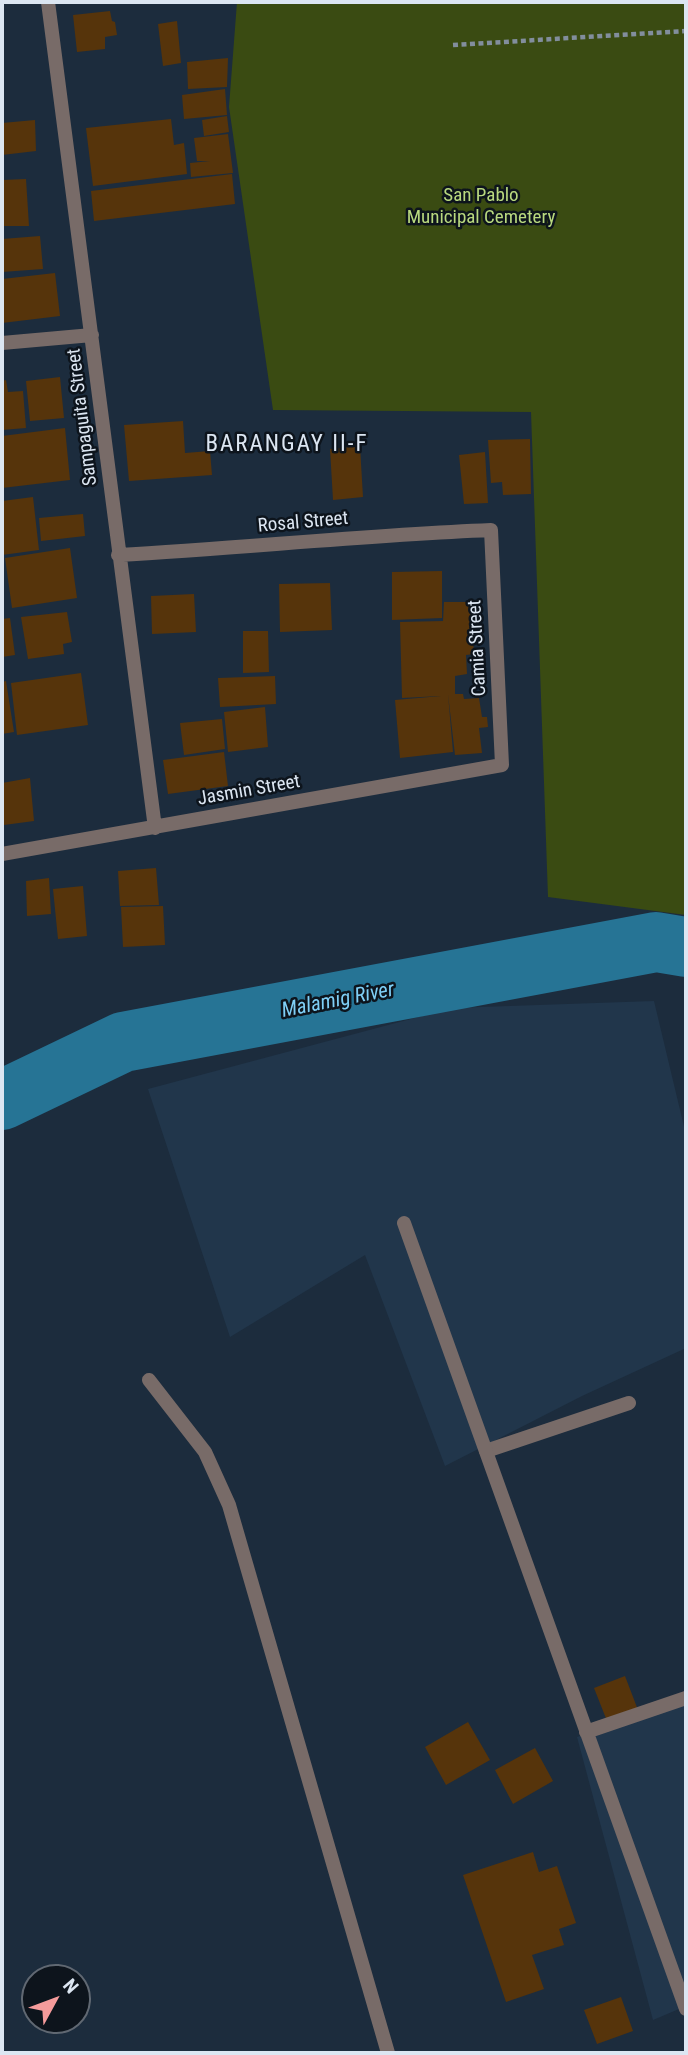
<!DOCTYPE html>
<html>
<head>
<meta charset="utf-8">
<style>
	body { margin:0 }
	#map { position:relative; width:688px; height:2055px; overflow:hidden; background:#1c2c3d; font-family:"Roboto Condensed",sans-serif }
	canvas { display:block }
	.frame { position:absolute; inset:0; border:4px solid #dce6f2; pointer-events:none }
	.north { position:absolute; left:21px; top:1964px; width:70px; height:70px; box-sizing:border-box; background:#0d141c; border:2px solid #606872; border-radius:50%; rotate:49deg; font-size:19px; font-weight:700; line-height:28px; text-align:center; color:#dce6f2 }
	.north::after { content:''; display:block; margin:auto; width:24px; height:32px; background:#f59b9b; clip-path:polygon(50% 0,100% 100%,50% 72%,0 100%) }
</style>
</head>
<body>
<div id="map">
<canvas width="688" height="2055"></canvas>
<div class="frame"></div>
<div class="north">N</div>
</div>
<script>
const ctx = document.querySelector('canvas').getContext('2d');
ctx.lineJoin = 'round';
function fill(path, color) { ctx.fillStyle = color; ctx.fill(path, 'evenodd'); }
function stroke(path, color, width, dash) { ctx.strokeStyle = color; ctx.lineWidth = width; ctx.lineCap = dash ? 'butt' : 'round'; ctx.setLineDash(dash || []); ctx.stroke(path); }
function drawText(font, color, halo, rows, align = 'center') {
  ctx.font = font + ' "Roboto Condensed",sans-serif'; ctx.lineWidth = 5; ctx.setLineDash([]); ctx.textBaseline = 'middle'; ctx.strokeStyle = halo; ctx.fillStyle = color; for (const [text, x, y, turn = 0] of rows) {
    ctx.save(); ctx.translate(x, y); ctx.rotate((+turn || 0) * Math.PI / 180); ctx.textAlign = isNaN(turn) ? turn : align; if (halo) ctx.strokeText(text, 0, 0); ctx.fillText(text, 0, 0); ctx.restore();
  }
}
const built = new Path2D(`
	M654,1001l32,134v213l-104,48 -137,70 -80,-211 -135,82 -82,-248 304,-81z
	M686,1702v304l-33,14 -76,-283z`);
const green = new Path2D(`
	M237,2h449v913l-138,-18 -17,-485 -258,-2 -44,-303z`);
const river = new Path2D(`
	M2,1100l121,-58 533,-100 30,5`);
const building = new Path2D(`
	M110,11l2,10 3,1 2,13 -12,2v12l-28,3 -4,-37z
	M177,21l4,42 -18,3 -5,-42z
	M228,58l-1,29 -39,2 -1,-27z
	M225,89l2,26 -43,4 -2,-24z
	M227,116l2,16 -25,4 -2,-16z
	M171,119l3,26 10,-2 3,31 -94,12 -7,-58z
	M35,120l1,31 -34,4v-32z
	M228,134l5,39 -42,4 -1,-14 20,-2h-13l-3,-23z
	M232,174l3,30 -141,17 -3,-30z
	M26,179l3,47h-27v-46z
	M40,236l3,33 -41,3v-33z
	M55,273l5,43 -58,7v-44z
	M60,377l4,41 -34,3 -4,-40z
	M6,380l2,12 15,-1 3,37 -24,2v-49z
	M183,421l2,32 25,-2 2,24 -83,6 -5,-56z
	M65,428l5,52 -68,8v-52z
	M530,439l1,55 -28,1 -1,-13 -11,1 -3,-43z
	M360,446l3,51 -30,3 -3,-51z
	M485,452l3,51 -24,1 -5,-49z
	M33,497l6,53 -37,5v-54z
	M83,514l2,22 -44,5 -2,-23z
	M70,548l7,50 -65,10 -7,-50z
	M442,571v47l-50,2v-48z
	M330,583l2,47 -52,2 -1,-48z
	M194,594l2,38 -44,2 -1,-38z
	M444,602h26l4,52 -8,1 1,19 -12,2v18h8l1,5 15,-1 3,19h5l1,10 -9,1 3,25 -27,2 -7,-61 5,58 -53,6 -5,-58 46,-4 -39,2 -2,-76 43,-1z
	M67,612l5,30 -9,2 1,10 -36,5 -7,-42z
	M10,618l5,37 -13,2v-38z
	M243,631h25l1,41 -26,1z
	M81,673l7,52 -71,10 -6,-52z
	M275,676l1,28 -56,3 -2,-29z
	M6,681l8,51 -12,2v-52z
	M265,707l3,40 -40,5 -4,-40z
	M222,719l3,30 -41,6 -4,-32z
	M224,752l4,34 -60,8 -5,-34z
	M30,778l4,43 -30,4 -2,-42z
	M156,868l3,37 -39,1 -2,-35z
	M49,878l2,36 -24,2 -1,-35z
	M83,886l4,50 -29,3 -5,-50z
	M163,906l2,39 -42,2 -2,-40z
	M625,1676l13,34 -31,11 -13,-33z
	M468,1722l22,38 -44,25 -21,-38z
	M535,1748l18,33 -40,23 -18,-34z
	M533,1852l6,20 18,-6 19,57 -17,6 5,16 -32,10 12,34 -38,13 -43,-127z
	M621,1997l12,34 -36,13 -13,-34z`);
const path = new Path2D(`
	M453,45l233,-14`);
const service = new Path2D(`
	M149,1380l56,72 24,53 159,548
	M486,1451l143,-48`);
const minor = new Path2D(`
	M48,2l107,826
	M2,343l90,-8
	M2,854l500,-89 -11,-235c-124,5 -248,18 -373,25
	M404,1223l282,786
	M586,1732l100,-34`);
const parkNames = [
	["San Pablo",481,196],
	["Municipal Cemetery",481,218]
];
const streetNames = [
	["Sampaguita Street",83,417,-97],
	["Rosal Street",303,523,-5],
	["Camia Street",478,648,-93],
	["Jasmin Street",249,791,-10]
];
const waterNames = [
	["Malamig River",338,1001,-11]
];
const quarterNames = [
	["BARANGAY II-F",287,445]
];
fill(built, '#21364b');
fill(green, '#3a4b12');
stroke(river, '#267495', 60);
fill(building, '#56340b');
stroke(path, '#828e9d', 4.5, [5, 3.5]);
stroke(service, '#786b68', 14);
stroke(minor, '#786b68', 14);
drawText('19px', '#b9d97f', '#0d141c', parkNames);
drawText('19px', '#dce6f2', '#0d141c', streetNames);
drawText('italic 21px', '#7fcff6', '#0d141c', waterNames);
ctx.letterSpacing = '2px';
drawText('23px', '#dce6f2', '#0d141c', quarterNames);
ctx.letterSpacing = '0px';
</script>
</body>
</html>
